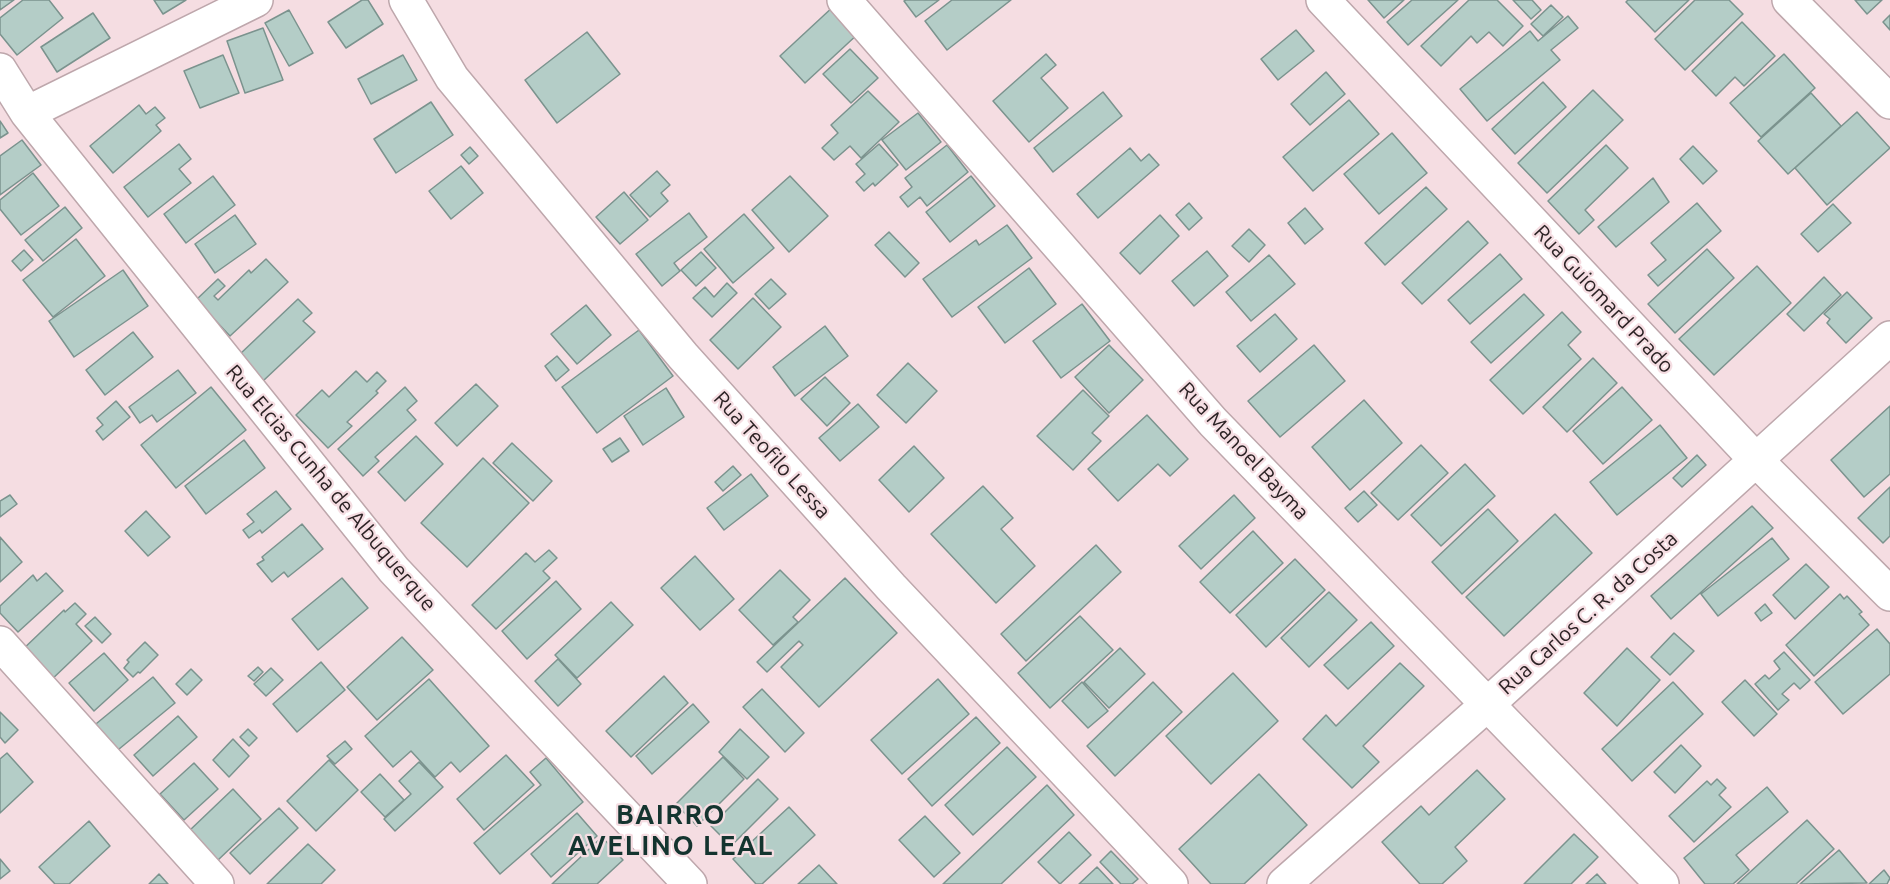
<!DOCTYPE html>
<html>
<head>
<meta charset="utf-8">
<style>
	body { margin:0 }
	canvas { display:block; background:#f5dde2 }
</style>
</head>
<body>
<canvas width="1890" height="884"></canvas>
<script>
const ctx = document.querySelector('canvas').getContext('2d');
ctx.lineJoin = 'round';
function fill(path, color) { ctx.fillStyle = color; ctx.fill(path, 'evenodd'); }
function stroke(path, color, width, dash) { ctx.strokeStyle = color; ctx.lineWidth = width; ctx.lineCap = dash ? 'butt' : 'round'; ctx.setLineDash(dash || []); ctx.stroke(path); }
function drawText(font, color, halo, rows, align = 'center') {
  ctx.font = font + ' Ubuntu,sans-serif'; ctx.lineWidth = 4.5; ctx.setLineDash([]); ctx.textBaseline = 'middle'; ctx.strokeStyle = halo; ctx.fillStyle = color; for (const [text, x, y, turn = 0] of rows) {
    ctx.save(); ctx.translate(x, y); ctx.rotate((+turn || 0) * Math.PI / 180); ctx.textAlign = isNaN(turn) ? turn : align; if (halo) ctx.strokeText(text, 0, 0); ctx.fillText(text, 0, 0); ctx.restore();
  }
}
const building = new Path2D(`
	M0,0h14l-14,10z
	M23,0h26l14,18 -46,37 -17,-21v-16z
	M154,0h32l-23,14z
	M362,0h6l15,24 -37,24 -18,-26z
	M906,0h33l-23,17 -12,-16z
	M952,0h59l-64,50 -22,-29z
	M1368,0h36l-20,18z
	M1412,0h46l-50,45 -21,-23z
	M1469,0h28l26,26 -20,20 -14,-14 -12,11 -6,-7 -30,30 -20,-20z
	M1513,0h19l9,10 -10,9z
	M1628,0h61l-34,32 -29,-30z
	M1695,0h34l14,14 -58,56 -30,-31z
	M1855,0h27l-15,14z
	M835,5l25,27 -55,51 -25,-27z
	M1551,5l12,12 -20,19 -12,-12z
	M289,10l24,43 -24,13 -24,-43z
	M93,13l17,25 -53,34 -16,-25z
	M1890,15v15l-7,-8z
	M1568,16l10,12 -27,22 9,10 -73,61 -27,-32 70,-58 8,10z
	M1742,22l33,34 -31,30 -9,-9 -19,19 -24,-25z
	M263,28l20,52 -38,13 -18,-52z
	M1296,30l18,21 -36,29 -17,-21z
	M587,32l33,42 -63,49 -32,-43z
	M850,49l28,29 -27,25 -28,-29z
	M1046,54l10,11 -15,13 27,30 -39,34 -36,-41z
	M1784,54l31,34 -54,49 -31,-34z
	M223,55l16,38 -39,15 -16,-37z
	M403,55l14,25 -46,24 -13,-25z
	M1326,72l19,22 -35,31 -19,-21z
	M1543,82l23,25 -51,47 -23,-25z
	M1593,90l30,30 -76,73 -29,-30z
	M868,91l31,31 -38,36 -11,-12 -16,14 -12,-12 16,-15 -7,-8z
	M1103,92l19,24 -69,56 -19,-24z
	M1811,93l30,33 -53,48 -30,-33z
	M1349,100l30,34 -66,57 -30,-34z
	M431,102l22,33 -57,38 -22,-34z
	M139,105l7,9 9,-7 10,11 -9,7 5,6 -48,42 -23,-27z
	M1857,112l33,36 -63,57 -32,-37z
	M918,113l23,29 -35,28 -24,-30z
	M0,121l8,12 -8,5z
	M1392,133l35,40 -48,41 -35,-40z
	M22,140l19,25 -41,30v-39z
	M179,144l12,15 -12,10 12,14 -43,34 -24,-30z
	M879,144l19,21 -23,21 -2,-3 -9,8 -8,-9 9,-8 -9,-10z
	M947,145l21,27 -41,34 -7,-9 -12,10 -8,-10 12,-10 -7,-9z
	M1606,145l22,23 -43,42 9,10 -15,14 -31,-33z
	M1693,146l24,25 -14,13 -23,-25z
	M470,147l8,9 -9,8 -8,-9z
	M1130,148l11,13 8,-7 10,11 -61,53 -21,-24z
	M461,166l22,27 -32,26 -22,-28z
	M657,171l13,14 -9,8 7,8 -18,16 -20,-22z
	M33,173l26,33 -38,29 -21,-26v-9z
	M213,176l22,29 -49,38 -22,-29z
	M790,176l38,40 -39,36 -37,-42z
	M971,176l24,30 -45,36 -24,-30z
	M1653,178l16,24 -53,45 -18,-20z
	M1426,187l21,22 -62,56 -20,-22z
	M624,192l24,28 -28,24 -24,-27z
	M1189,203l13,15 -13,12 -13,-15z
	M1697,203l24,28 -63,55 -10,-11 18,-15 -15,-17z
	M1833,204l18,19 -33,29 -17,-18z
	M65,207l17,21 -39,33 -18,-21z
	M1305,208l18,21 -18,15 -17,-21z
	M689,213l18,24 -33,26 6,8 -18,15 -26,-32z
	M744,214l30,34 -41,35 -29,-34z
	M235,215l21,29 -41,29 -20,-29z
	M1160,215l19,21 -39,38 -20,-21z
	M1468,221l20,22 -66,61 -20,-21z
	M1007,225l25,33 -80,59 -29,-38 53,-39 3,5z
	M1249,229l16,16 -16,17 -17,-16z
	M889,232l30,31 -14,14 -30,-32z
	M76,239l29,37 -52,41 -30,-37z
	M1707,249l27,29 -59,55 -27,-29z
	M24,250l9,10 -12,11 -9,-10z
	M1207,251l21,25 -34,30 -22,-25z
	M701,252l15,16 -20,18 -15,-16z
	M1500,254l22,25 -52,45 -22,-24z
	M1269,255l26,29 -44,37 -25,-29z
	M266,259l22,23 -58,54 -34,-36 22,-21 7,7 -11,10 4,4 31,-30 2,3z
	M1757,266l34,37 -77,72 -35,-36z
	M1029,268l27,36 -51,39 -27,-36z
	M123,270l25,36 -74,51 -25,-36z
	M1824,277l17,18 -37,36 -17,-17z
	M771,279l15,15 -17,15 -14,-15z
	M727,283l10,10 -25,24 -19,-19 12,-11 9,10z
	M1847,292l25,26 -26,25 -19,-20 3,-4 -6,-5z
	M1524,294l20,21 -53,48 -20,-21z
	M753,298l28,29 -43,42 -28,-29z
	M298,299l14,14 -9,8 12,11 -52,49 -24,-26z
	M1082,304l28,37 -49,37 -28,-37z
	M586,305l25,30 -34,29 -26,-30z
	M1562,312l19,20 -13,13 13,14 -58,55 -33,-34z
	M1275,314l22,25 -37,33 -23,-26z
	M825,326l23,30 -53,40 -22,-29z
	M639,330l34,46 -76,57 -35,-46z
	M133,332l20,25 -48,38 -19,-25z
	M1109,345l34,35 -34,33 -34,-36z
	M1314,345l31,36 -65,56 -32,-36z
	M557,356l12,14 -13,11 -11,-15z
	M1593,358l24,25 -50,49 -24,-25z
	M908,363l29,28 -31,32 -29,-28z
	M178,370l18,23 -39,29 -5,-7 -12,8 -11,-16z
	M356,371l11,11 10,-10 9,9 -10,10 2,2 -31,29 5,4 -24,22 -32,-33 26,-25 7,7z
	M825,377l25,26 -23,23 -26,-27z
	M476,384l22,22 -41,40 -22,-23z
	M211,387l35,43 -70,58 -35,-43z
	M405,387l12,14 -10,9 9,10 -41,37 4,4 -16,15 -25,-27z
	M1622,387l30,33 -49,44 -30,-33z
	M666,388l18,29 -41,28 -19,-29z
	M1083,390l26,26 -17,17 9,8 -28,29 -36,-34z
	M1364,400l38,43 -52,47 -38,-43z
	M116,401l14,16 -27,23 -7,-9 7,-6 -6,-7z
	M858,404l21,23 -39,34 -21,-23z
	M1890,406v68l-26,23 -33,-37z
	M1147,415l41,44 -18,17 -12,-12 -40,37 -30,-32z
	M1660,425l27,33 -70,57 -27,-33z
	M416,436l27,28 -38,37 -27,-29z
	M620,438l9,13 -17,11 -9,-13z
	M244,440l21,28 -59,46 -21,-28z
	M512,443l40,38 -19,20 -40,-38z
	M1421,445l27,28 -50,47 -27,-27z
	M914,446l30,32 -35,34 -30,-32z
	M1697,455l9,10 -24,22 -9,-9z
	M483,458l46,45 -62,64 -46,-44z
	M1465,464l30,32 -54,50 -30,-31z
	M733,466l8,9 -18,16 -8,-9z
	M751,474l17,22 -44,34 -17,-22z
	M983,486l30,32 -12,11 34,37 -39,37 -65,-69z
	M1890,487v49l-7,7 -25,-25z
	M276,491l15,18 -29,24 -2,-3 -11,8 -6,-8 11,-8 -7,-8z
	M1364,491l13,14 -19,17 -13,-14z
	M10,495l7,9 -17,13v-16z
	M1234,495l21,23 -54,51 -22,-23z
	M1752,506l21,22 -102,91 -20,-23z
	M1488,509l30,32 -56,53 -30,-32z
	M146,511l24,26 -22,19 -23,-25z
	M1555,514l37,39 -88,83 -38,-39z
	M302,524l21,25 -35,28 -4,-5 -12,10 -15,-18 7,-4 -2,-3z
	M1253,531l30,32 -53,50 -30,-31z
	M0,537l22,25 -22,20z
	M1772,538l17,21 -71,57 -17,-22z
	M1096,545l25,27 -95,89 -25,-27z
	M549,550l8,8 -14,13 7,7 -54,51 -24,-24 54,-52 9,9z
	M695,556l39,43 -34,31 -39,-42z
	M1295,559l30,31 -59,57 -30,-32z
	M1806,564l23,23 -34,32 -22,-24z
	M780,570l30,30 -17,17 5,5 -25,23 -34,-35z
	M46,573l17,18 -45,41 -18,-19v-7l33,-31 4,6z
	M342,578l26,30 -50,42 -26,-31z
	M845,578l52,55 -78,74 -38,-40 22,-22 -4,-4 -32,31 -10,-10z
	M556,581l25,28 -54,50 -25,-28z
	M1329,592l28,28 -48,47 -28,-29z
	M1840,594l4,5 3,-3 15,16 -3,2 10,11 -55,51 -28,-31z
	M611,602l22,23 -56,53 -22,-23z
	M75,603l11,11 -10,10 16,17 -44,42 -29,-30 45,-43 1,2z
	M1765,604l7,9 -11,8 -6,-8z
	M1080,616l33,34 -63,58 -32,-35z
	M95,617l16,17 -9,9 -17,-17z
	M1371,622l23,24 -46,43 -24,-24z
	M1877,629l13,15v30l-47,40 -28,-32z
	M1674,633l20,18 -24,24 -19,-18z
	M402,637l31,33 -56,50 -30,-33z
	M145,642l13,13 -18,18 -2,-1 -5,5 -9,-9 5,-6 -2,-2z
	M1120,648l25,26 -36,34 -25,-26z
	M1627,648l33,32 -43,46 -33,-33z
	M1784,652l26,28 -10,9 -6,-6 -12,11 7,6 -11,10 -23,-26 10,-9 4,4 11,-10 -6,-8z
	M104,653l24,27 -34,31 -25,-28z
	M558,659l23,25 -23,22 -23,-25z
	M321,662l24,28 -48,42 -24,-28z
	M1400,663l24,23 -61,60 16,16 -27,26 -49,-49 23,-24 10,11z
	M258,667l5,5 -9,9 -6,-5z
	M271,668l12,12 -17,16 -12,-12z
	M191,669l11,11 -15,15 -11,-11z
	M1233,673l45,48 -67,63 -45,-48z
	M664,676l24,27 -57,54 -25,-26z
	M153,677l22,26 -62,51 -22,-26z
	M429,679l60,67 -29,26 -9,-10 -16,15 -24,-26 -18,16 -28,-31z
	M938,679l31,35 -67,60 -31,-34z
	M1745,680l32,34 -23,22 -32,-34z
	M1082,682l26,29 -20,17 -26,-27z
	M1153,682l29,30 -67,64 -28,-30z
	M1673,682l30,32 -71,67 -30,-32z
	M762,689l42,44 -19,19 -42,-45z
	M693,704l16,18 -57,52 -16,-18z
	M0,712l18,18 -13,13 -5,-6z
	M178,716l19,21 -44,39 -19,-21z
	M976,717l24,26 -68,63 -24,-27z
	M248,729l9,9 -8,8 -9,-9z
	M740,729l29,28 -22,22 -28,-27z
	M233,739l16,17 -20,21 -16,-17z
	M345,741l7,8 -17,15 -8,-8z
	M1681,745l20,21 -26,27 -21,-21z
	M1007,747l29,30 -63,58 -28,-30z
	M7,753l26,29 -33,31v-54z
	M506,755l28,30 -50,45 -27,-31z
	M723,757l21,22 -47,47 -21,-22z
	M546,758l37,44 -83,72 -26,-31 67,-58 -11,-13z
	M329,760l29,30 -42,41 -29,-30z
	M419,762l24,25 -48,44 -11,-12 27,-25 -12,-13z
	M194,763l24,26 -34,31 -24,-26z
	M1477,770l28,29 -50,48 12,14 -25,23h-22l-38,-42 39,-36 8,9z
	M380,774l24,26 -19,17 -24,-25z
	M1259,774l48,51 -63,59h-33l-32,-35z
	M758,779l20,20 -47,47 -20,-20z
	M1717,779l9,9 -7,7 12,12 -37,35 -25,-26 38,-35 4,4z
	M1047,785l27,30 -73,69h-58z
	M1767,787l21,25 -52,43 13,15 -16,14h-28l-21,-26z
	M233,789l28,30 -44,42 -28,-30z
	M789,807l26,28 -53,49h-6l-23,-25z
	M279,808l19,20 -48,46 -20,-21z
	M577,813l20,23 -46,41 -20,-23z
	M925,816l35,37 -26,24 -35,-37z
	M1807,820l27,29 -38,35h-59z
	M89,821l21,25 -41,38h-14l-16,-17z
	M1069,832l22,23 -31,29 -22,-22z
	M1574,834l24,23 -27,27h-47z
	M602,837l21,23 -26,24h-45z
	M308,844l27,26 -14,14h-54z
	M1839,850l28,33 -67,1z
	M1111,851l27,28 -6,5h-11l-21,-22z
	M0,859l10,12 -10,8z
	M819,865l18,19h-39z
	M1097,867l16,17h-34z
	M1884,870l6,8 -3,6h-18z
	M159,874l9,10h-19z
	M1597,874l9,10h-20z`);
const minor = new Path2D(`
	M406,0l46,78 231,278 208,231 280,297
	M844,0l369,422 449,462
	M1323,0l433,460 134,134
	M1789,0l101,102
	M0,70l27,43 367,457 296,314
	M27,113l229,-113
	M0,643l217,241
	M1284,884l205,-181 401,-365`);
const streetNames = [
	["Rua Guiomard Prado",1604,299,47],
	["Rua Manoel Bayma",1244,451,47],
	["Rua Teofilo Lessa",772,455,48],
	["Rua Elcias Cunha de Albuquerque",331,488,50],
	["Rua Carlos C. R. da Costa",1588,613,-42]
];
const districtNames = [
	["BAIRRO",671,815],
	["AVELINO LEAL",671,846]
];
fill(building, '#b4cdc7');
stroke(building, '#7b938e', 1.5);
stroke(minor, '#bea7ac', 36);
stroke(minor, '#fff', 33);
drawText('21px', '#2c2325', '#f5dde2', streetNames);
ctx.letterSpacing = '1.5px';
drawText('bold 27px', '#14342f', '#f5dde2', districtNames);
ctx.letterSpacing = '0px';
</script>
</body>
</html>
